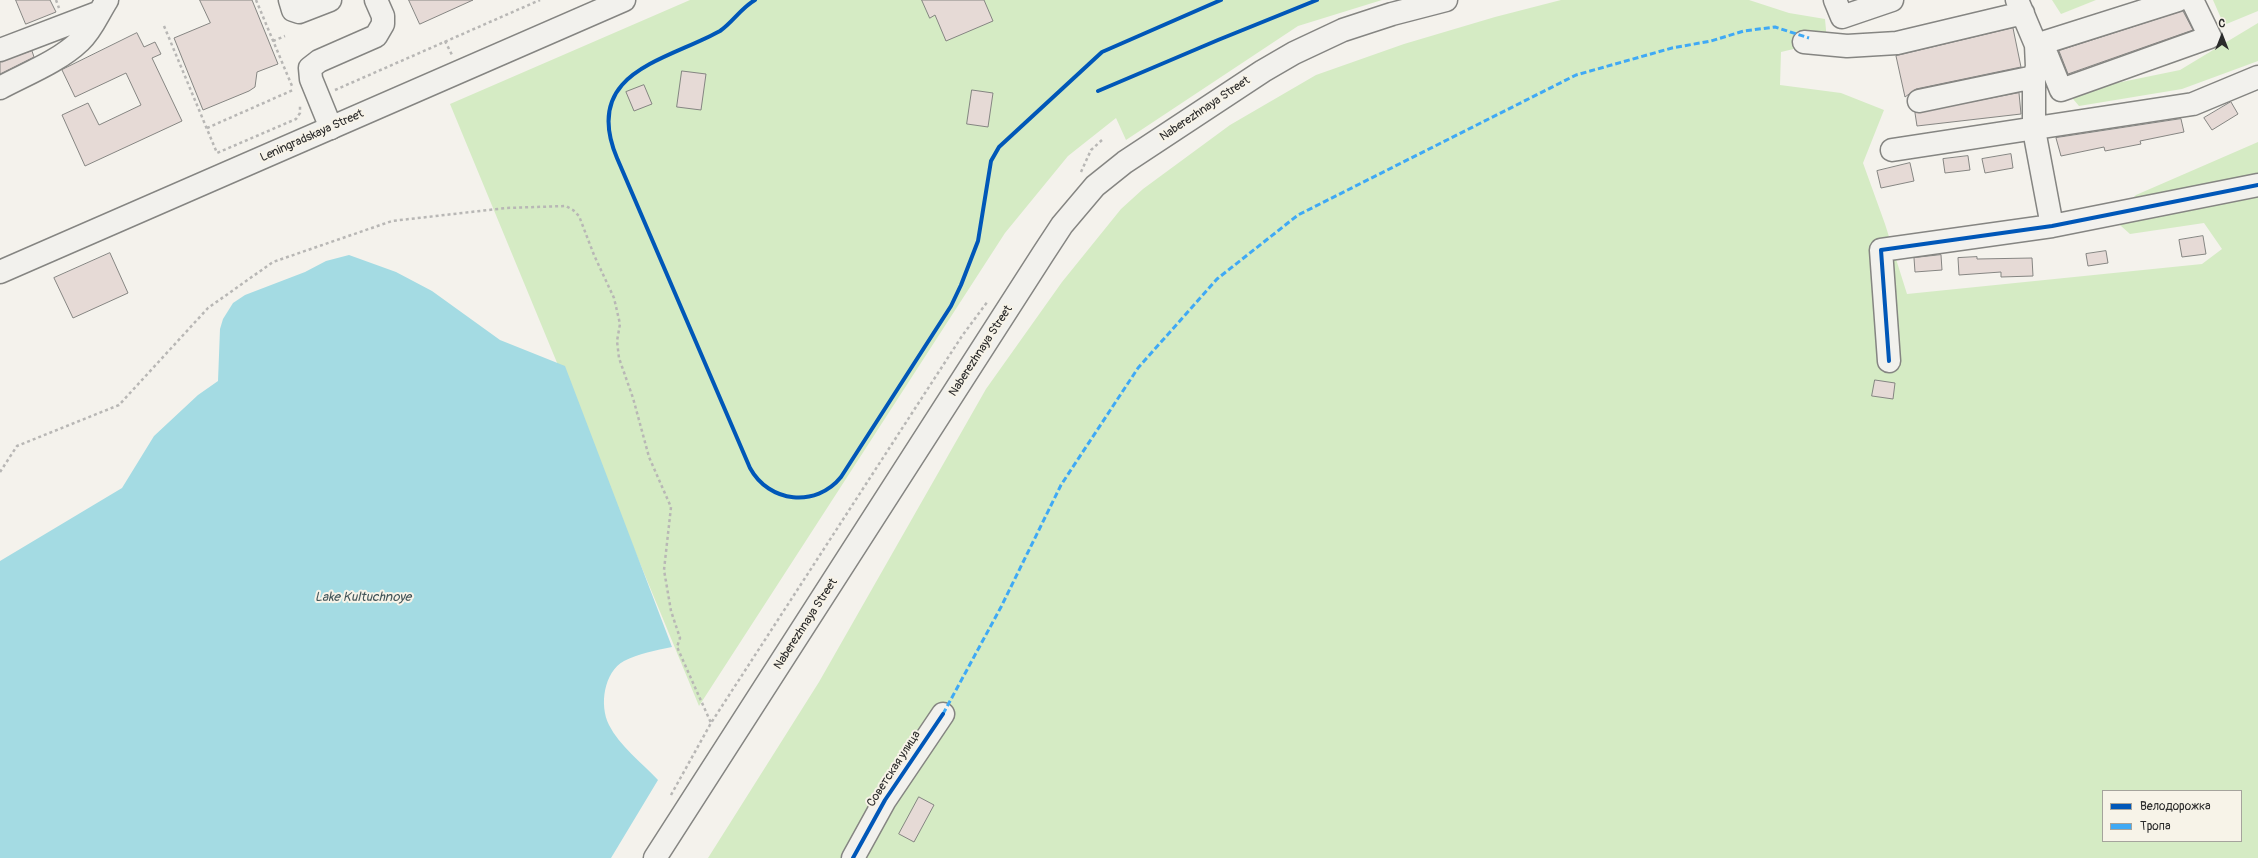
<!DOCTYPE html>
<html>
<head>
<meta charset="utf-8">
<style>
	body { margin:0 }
	#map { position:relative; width:2258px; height:858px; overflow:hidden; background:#f4f2ec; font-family:Pangolin,sans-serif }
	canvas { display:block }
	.legend { position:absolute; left:2102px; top:790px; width:140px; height:52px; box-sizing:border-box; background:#f7f3e8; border:1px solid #a5a39c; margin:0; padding:5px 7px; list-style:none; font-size:12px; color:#2b2b2b }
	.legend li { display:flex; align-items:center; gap:8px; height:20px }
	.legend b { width:20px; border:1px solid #a5a39c }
	.north { position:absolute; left:2202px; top:16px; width:40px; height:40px; -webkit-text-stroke:3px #f7f3e8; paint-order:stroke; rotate:0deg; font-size:11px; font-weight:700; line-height:16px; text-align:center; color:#2b2b2b }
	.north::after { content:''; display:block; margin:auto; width:14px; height:18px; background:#2b2b2b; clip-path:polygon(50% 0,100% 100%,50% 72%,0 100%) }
</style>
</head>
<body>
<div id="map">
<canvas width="2258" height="858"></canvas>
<ul class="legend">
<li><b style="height:5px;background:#0057b8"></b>Велодорожка</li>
<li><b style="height:5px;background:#3fa9f5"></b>Тропа</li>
</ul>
<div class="north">С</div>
</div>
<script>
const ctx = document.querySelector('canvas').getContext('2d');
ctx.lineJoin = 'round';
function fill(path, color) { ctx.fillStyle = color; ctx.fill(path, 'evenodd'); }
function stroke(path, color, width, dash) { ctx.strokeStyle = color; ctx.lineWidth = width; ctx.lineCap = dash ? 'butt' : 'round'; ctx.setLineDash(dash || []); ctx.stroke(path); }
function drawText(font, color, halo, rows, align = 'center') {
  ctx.font = font + ' Pangolin,sans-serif'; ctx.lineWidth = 4; ctx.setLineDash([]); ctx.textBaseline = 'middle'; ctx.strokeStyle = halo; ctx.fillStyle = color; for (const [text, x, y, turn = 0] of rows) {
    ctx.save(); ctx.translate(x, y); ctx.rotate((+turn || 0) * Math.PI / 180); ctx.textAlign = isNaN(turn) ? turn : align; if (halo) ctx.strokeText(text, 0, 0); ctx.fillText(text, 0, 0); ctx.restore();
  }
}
const green = new Path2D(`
	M690,0h692l-84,26 -172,114 -10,-22 -48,38 -63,77 -306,473 -249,-602z
	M1561,0h188l40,13 36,6 2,22 -46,11 -1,33 61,8 43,17 -21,53 22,61 22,70 295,-30 20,-15 -18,-26 -74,11 -18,-16 24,-23 122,-53v716h-1550l111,-176 167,-293 76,-107 59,-73 22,-20 87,-64 86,-50 88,-31 91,-27zM2103,791h138v50h-138z
	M2052,0h44l-35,14z
	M2213,0h45v11l-34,14z
	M2258,23v38l-76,28 -103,17 -11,-13 112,-23z`);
const water = new Path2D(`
	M349,255l47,17 36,19 68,49 65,26 107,281c-16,3 -34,7 -48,14 -20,11 -25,44 -15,64 10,20 33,38 49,55l-47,78h-611v-297l122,-73 32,-52 44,-41 20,-14 2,-52 3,-10 10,-16 12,-8 60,-23 21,-11z`);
const building = new Path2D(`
	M16,0h34l6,12 -30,12z
	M200,0h52l26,64 -21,8 -2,15 -6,4 -46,19 -29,-72 36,-15z
	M409,0h64l-53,24z
	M922,0h62l9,21 -47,20 -11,-26 -5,3z
	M2183,11l10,19 -125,44 -9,-23z
	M2013,28l8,39 -105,22 -11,8 -9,-41z
	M137,33l7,14 11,-5 6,12 -9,4 30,63 -97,45 -23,-51 26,-12 11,22 42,-20 -15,-32 -51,24 -13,-27z
	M32,51l2,6 -34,17v-12z
	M682,71l24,3 -5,36 -24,-3z
	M644,85l8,19 -18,7 -8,-19z
	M972,90l21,3 -5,34 -21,-3z
	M2019,93l2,21 -104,12 -2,-13z
	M2231,102l7,12 -26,16 -8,-12z
	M2181,119l3,13 -44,9 1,3 -36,7 -1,-4 -43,9 -5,-18z
	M2011,154l2,14 -28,5 -3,-14z
	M1968,156l2,14 -25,3 -2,-14z
	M1910,163l4,18 -33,7 -4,-17z
	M2203,236l3,18 -24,3 -3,-17z
	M2106,251l2,12 -20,3 -2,-12z
	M110,253l18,40 -55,25 -19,-40z
	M1941,255l1,15 -27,2 -1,-14z
	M1977,257v2l55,-1 1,18 -32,1v-5l-42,3 -1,-17z
	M1875,380l20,3 -2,16 -21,-3z
	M919,797l15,8 -20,37 -15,-8z`);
const path = new Path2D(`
	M56,0l3,8
	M256,0l36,86
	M164,26l53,127 79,-34 4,-6v-8
	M273,41l12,-5
	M445,41l7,14
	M335,90l205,-90
	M207,128l86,-38
	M1081,172l10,-22 11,-10
	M0,472l17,-26 102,-41 89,-97 65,-46 119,-41 114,-13 60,-2 7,4 6,6 15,39 20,43 6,26 -3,17 2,17 14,40 16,59 22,50 -7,63 7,41 9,27 -3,9 34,76
	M671,795l40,-72 251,-387 26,-35`);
const minor = new Path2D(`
	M290,0l3,10 6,2 31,-12
	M1835,0l7,17 50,-17
	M2017,0l19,45 1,22 -3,10v53l18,96
	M1804,42l43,4 50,-3 126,-30
	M2042,43l19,47 149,-53 -18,-37
	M2036,45l142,-45
	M0,50l100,-38
	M0,88c26,-14 58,-26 80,-47 12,-11 18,-27 27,-41
	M1919,101l115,-24
	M331,128l-20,-49 -1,-11 9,-7 57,-25 7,-12v-8l-7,-16
	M1892,150l301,-46 65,-27
	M1889,361l-8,-111 171,-24 206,-41
	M853,858l32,-58 58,-86`);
const major = new Path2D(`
	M0,272l624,-272
	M655,858l388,-604 19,-29 33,-39 30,-24 138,-91 31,-18 49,-23 49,-16 54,-14`);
const quiet = new Path2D(`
	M943,714l58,-107 60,-122 77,-117 79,-89 81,-64 278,-140 96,-27 39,-7 33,-10 31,-4 34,11`);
const cycleway = new Path2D(`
	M755,0c-14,8 -22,22 -35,31 -54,30 -139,41 -103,127l133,310c19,35 66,40 91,9l110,-171 10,-21 17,-44 13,-80 8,-14 103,-95 119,-52
	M1098,91l120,-51 99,-40
	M1889,361l-8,-111 171,-24 206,-41
	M853,858l32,-58 58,-86`);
const streetNames = [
	["Naberezhnaya Street",1205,109,-34],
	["Leningradskaya Street",312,136,-24],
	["Naberezhnaya Street",981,351,-57],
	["Naberezhnaya Street",806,624,-57],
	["Советская улица",894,769,-57]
];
const waterNames = [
	["Lake Kultuchnoye",363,598]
];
fill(green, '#d5ebc4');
fill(water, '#a4dbe3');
fill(building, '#e6dad6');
stroke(building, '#858582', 1);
stroke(minor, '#858582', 25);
stroke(major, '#858582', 25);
stroke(path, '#b8b7b5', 2.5, [3, 3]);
stroke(minor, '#f2f1ed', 22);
stroke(major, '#f2f1ed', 22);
stroke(quiet, '#3fa9f5', 3, [6, 3]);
stroke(cycleway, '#0057b8', 4);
drawText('12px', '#2b2b2b', '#f7f3e8', streetNames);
drawText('italic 13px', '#415458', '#f7f3e8', waterNames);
</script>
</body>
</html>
